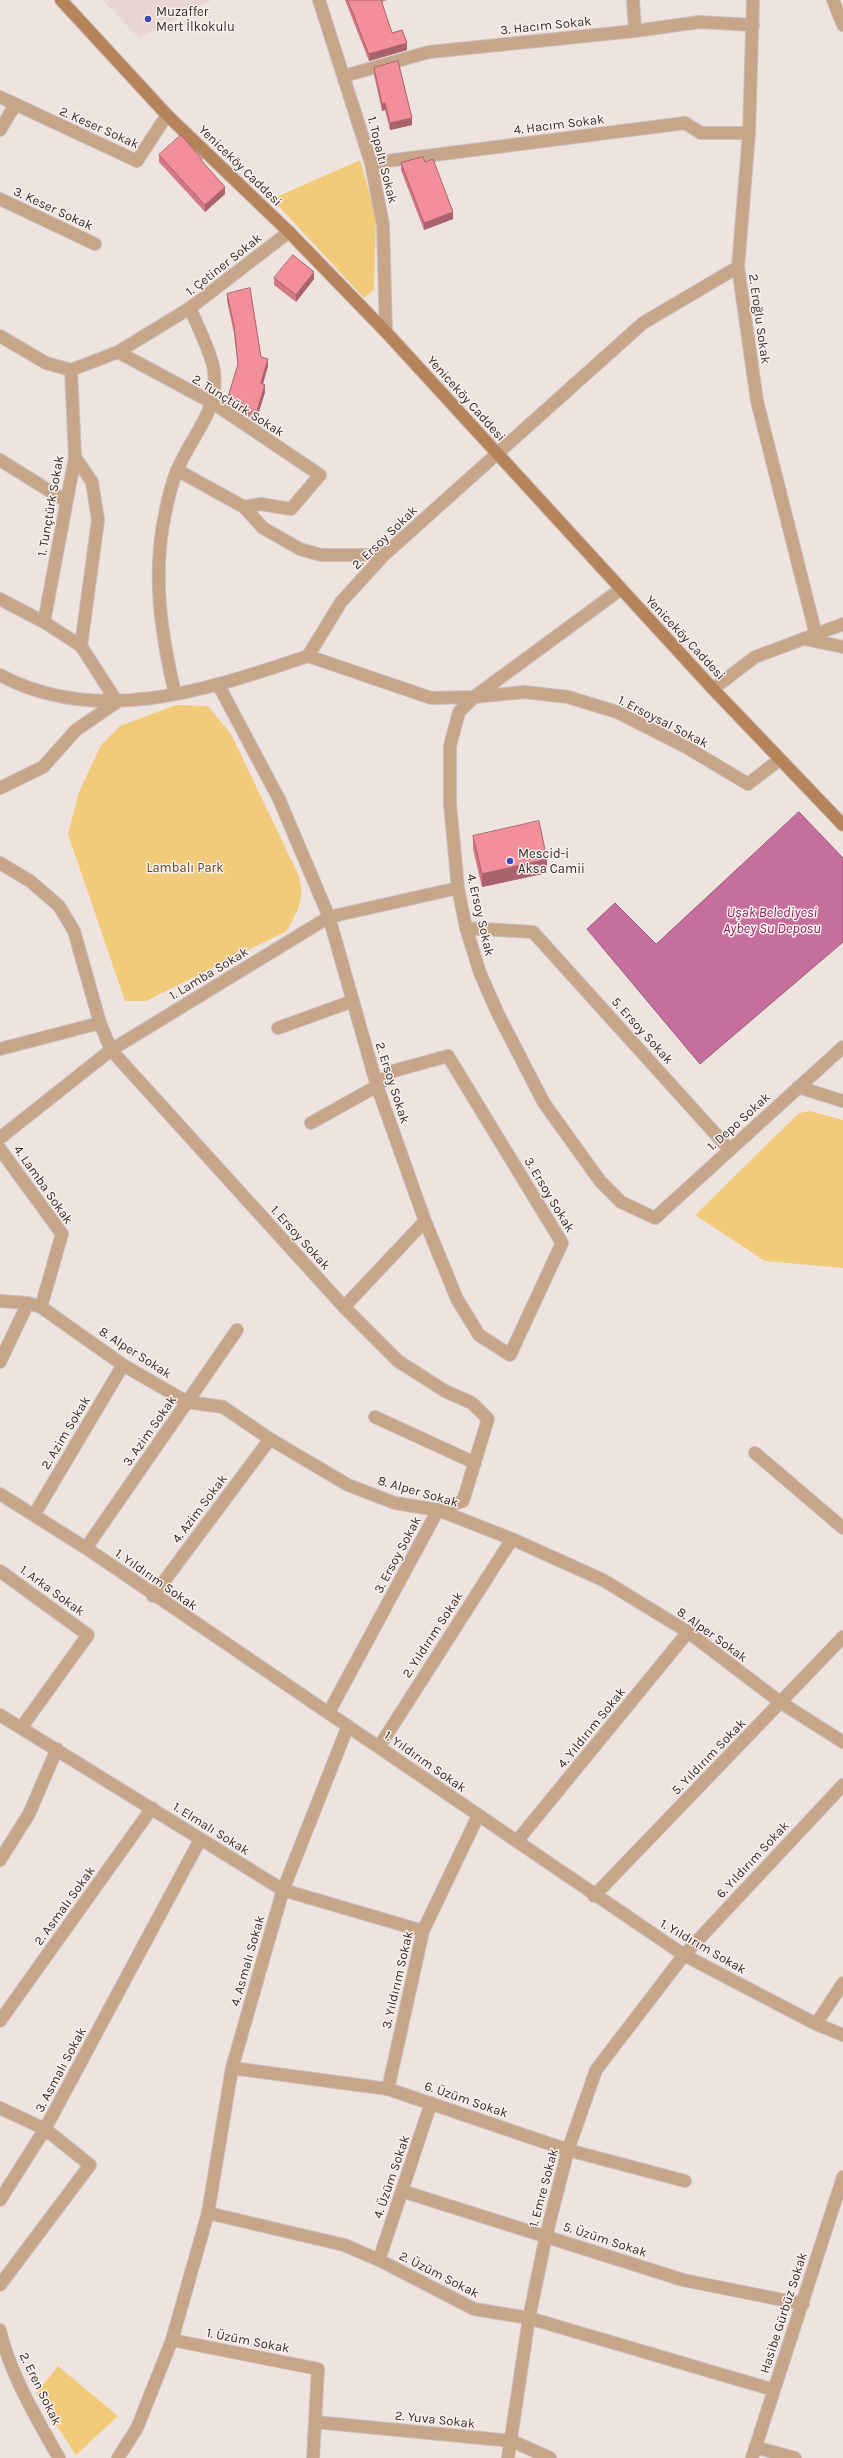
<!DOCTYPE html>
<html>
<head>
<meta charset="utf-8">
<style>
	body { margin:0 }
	canvas { display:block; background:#efe3e0 }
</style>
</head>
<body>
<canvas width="843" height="2458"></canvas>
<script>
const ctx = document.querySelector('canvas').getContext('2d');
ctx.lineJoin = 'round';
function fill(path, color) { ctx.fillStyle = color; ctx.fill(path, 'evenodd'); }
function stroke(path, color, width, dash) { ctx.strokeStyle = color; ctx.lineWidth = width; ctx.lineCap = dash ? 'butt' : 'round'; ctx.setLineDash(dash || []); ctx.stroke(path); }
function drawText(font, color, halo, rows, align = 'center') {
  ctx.font = font + ' Karla,sans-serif'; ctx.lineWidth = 3; ctx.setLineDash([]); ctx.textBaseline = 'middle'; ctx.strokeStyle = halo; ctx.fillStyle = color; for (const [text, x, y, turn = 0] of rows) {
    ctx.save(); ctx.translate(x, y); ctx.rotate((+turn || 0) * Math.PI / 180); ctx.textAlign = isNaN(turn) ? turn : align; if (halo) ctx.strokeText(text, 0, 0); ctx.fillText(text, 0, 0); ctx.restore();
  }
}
const built = new Path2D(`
	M102,0h109l-72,38z`);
const green = new Path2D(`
	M360,160l16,56 -2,74 -10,8 -92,-99z
	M176,705l32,1 23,28 67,140c8,24 0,35 -11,57l-141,70h-21l-57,-167 11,-42 22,-47 19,-19z
	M810,1111l33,9v148l-78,-7 -70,-46 104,-102z
	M58,2366l60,50 -42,39 -40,-61z`);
const water = new Path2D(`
	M799,812l44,46v84l-143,122 -113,-135 28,-26 41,41z`);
const street = new Path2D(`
	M319,0l52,163 12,62 3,107
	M633,0l2,31
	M753,0l-4,133 -11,134 19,134 59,234
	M833,0l10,25
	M344,76l85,-24 206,-21 64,-9 54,3
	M0,97l137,64 30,-46
	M0,130l15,-25
	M371,163l314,-40 16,10h48
	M0,199l95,45
	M0,336l46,27 25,7 47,-18 72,-44
	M118,352l95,51 107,72 -29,34 -30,-5 -17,3
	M75,457l17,25 6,38 -17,126
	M0,460l66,41
	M177,470l67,37 19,21 37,21 21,6h63
	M621,589l-147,108 -15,15 -9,34v58l8,84 8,40 14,45 18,41 46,89 56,78 21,21 34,16 188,-171
	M0,599l44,23 37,24 36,56 -41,28 -33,37 -43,21
	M44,622l31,-165 -4,-87
	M805,639l38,8
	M308,656l33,-54 43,-47 259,-232 95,-56
	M308,656l123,42 43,-1 50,-5 44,5 49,15 69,35 62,37 31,-24
	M0,675c99,53 209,14 308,-19
	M219,686l60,113 50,118 48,169 48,135 32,78 22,36 31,20 52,-112 -114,-187 -55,15 -16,15 -66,37
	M713,689l42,-32 88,-33
	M175,694c-14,-61 -23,-118 -10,-180 3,-14 6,-30 12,-43 14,-36 42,-58 37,-100 -2,-17 -17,-46 -24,-63l99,-76
	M0,863l30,18 29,25 15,25 26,92 11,27 233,257 54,54 47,30 27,12 16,16 -25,82 -25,9 -109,202
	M466,928l67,4 197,218
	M278,1028l75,-27
	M0,1049l100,-26
	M798,1087l45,14
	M0,1138l111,-88 218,-133 129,-29
	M0,1149l62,85 -21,73
	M0,1301l28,2 13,4 82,58 64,37 36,5 47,32 78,46 47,18 43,7 74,29 91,41 85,52 92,70 63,40
	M344,1307l81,-86
	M0,1362l28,-59
	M375,1417l100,46
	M755,1453l88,75
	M0,1494l86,54 598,407 132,69 27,11
	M34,1515l89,-150
	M86,1548l151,-218
	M0,1571l88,64 -67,93
	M153,1596l117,-157
	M0,1715l283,175 140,41
	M379,1747l133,-208
	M517,1841l171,-209
	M0,1860l29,-46 28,-65
	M594,1896l249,-259
	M0,2021l152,-213
	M816,2024l27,-41
	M232,2068l156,21 180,61 117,31
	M388,2089l35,-158 55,-115
	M0,2108l45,21 -45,71
	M402,2191l281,89 120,24
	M208,2213l136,32 35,15 95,49 55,9 245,72
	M379,2260l52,-157
	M0,2285l90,-120 -45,-36 155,-289
	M0,2330c9,42 38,91 59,128
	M172,2340l146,29 -5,89
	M315,2422l197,19 38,17
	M755,2447l40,11
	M118,2458l19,-30 35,-88 36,-127 24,-145 51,-178 65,-164
	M508,2458l21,-140 17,-82 22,-86 28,-80 88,-115 159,-170
	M752,2458l91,-281`);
const secondary = new Path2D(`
	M61,0l106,115 122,117 97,100 327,357 130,136`);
const wall = new Path2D(`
	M345,0h42l-5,2 10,31 15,17 -38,11z
	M374,68l38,57 -22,5 -5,-20 -3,1 -8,-36z
	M159,155l43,7 23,32 -20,18 -46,-50z
	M401,163l52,56 -29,11 -23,-60z
	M274,278l40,1 -18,23 -22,-17z
	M227,294l34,63 7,9 -5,18 2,8 -9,29 -28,-17v-7l10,-31 -4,-33 -7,-32z
	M473,836l74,37 -65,14 -9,-38z`);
const shadedWall = new Path2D(`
	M407,43v7l-38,11v-7z
	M385,103v7l-3,1v-7z
	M412,118v7l-22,5v-7z
	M225,187v7l-20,18v-7z
	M453,212v7l-29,11v-7z
	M314,272v7l-18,23v-7z
	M268,359v7l-7,24v-7z
	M265,385v7l-9,29v-7z
	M547,859v14l-65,14v-13z`);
const building = new Path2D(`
	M348,0h33l11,33 10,-3 5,13 -38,11z
	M398,61l14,57 -22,5 -5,-20 -3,1 -8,-36z
	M181,135l21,24 -1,1 24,27 -20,18 -46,-50z
	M423,157l2,5 8,-3 20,53 -29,11 -23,-60z
	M293,255l21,17 -18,23 -22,-17z
	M250,288l11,69 7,2 -7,24 4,2 -9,29 -28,-17 10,-33 -4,-38 -7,-32z
	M539,821l8,38 -65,15 -9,-38z`);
const markers = [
	[148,19,4,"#4447bd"],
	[510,861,4,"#4447bd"]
];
const poiNames = [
	["Muzaffer",156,12],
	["Mert İlkokulu",156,27],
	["Mescid-i",518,854],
	["Aksa Camii",518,869]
];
const streetNames = [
	["3. Hacım Sokak",546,26,-6],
	["4. Hacım Sokak",559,125,-7],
	["2. Keser Sokak",99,128,24],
	["1. Topaltı Sokak",382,160,76],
	["Yeniceköy Caddesi",240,166,44],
	["3. Keser Sokak",53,209,25],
	["1. Çetiner Sokak",224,265,-38],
	["2. Eroğlu Sokak",759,319,82],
	["Yeniceköy Caddesi",466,399,48],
	["2. Tunçtürk Sokak",238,406,32],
	["1. Tunçtürk Sokak",51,506,-80],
	["2. Ersoy Sokak",385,538,-44],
	["Yeniceköy Caddesi",685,638,47],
	["1. Ersoysal Sokak",663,722,27],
	["4. Ersoy Sokak",480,915,77],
	["1. Lamba Sokak",209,974,-31],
	["5. Ersoy Sokak",642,1031,48],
	["2. Ersoy Sokak",392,1083,72],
	["1. Depo Sokak",739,1122,-42],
	["4. Lamba Sokak",43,1185,55],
	["3. Ersoy Sokak",549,1195,59],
	["1. Ersoy Sokak",300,1238,48],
	["8. Alper Sokak",135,1353,33],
	["3. Azim Sokak",150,1431,-55],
	["2. Azim Sokak",66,1433,-59],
	["8. Alper Sokak",418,1492,16],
	["4. Azim Sokak",200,1509,-53],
	["3. Ersoy Sokak",398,1555,-62],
	["1. Yıldırım Sokak",156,1580,35],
	["1. Arka Sokak",52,1591,36],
	["2. Yıldırım Sokak",433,1635,-57],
	["8. Alper Sokak",712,1635,36],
	["4. Yıldırım Sokak",592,1728,-51],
	["5. Yıldırım Sokak",709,1757,-46],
	["1. Yıldırım Sokak",425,1762,35],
	["1. Elmalı Sokak",211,1829,32],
	["6. Yıldırım Sokak",753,1860,-47],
	["2. Asmalı Sokak",65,1906,-54],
	["1. Yıldırım Sokak",703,1947,30],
	["4. Asmalı Sokak",248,1961,-74],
	["3. Yıldırım Sokak",398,1980,-77],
	["3. Asmalı Sokak",61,2070,-62],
	["6. Üzüm Sokak",466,2100,19],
	["4. Üzüm Sokak",392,2177,-71],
	["1. Emre Sokak",544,2188,-75],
	["5. Üzüm Sokak",605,2240,18],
	["2. Üzüm Sokak",439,2275,27],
	["Hasibe Gürbüz Sokak",784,2313,-72],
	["1. Üzüm Sokak",248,2341,11],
	["2. Eren Sokak",40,2389,64],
	["2. Yuva Sokak",435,2420,6]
];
const parkNames = [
	["Lambalı Park",185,868]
];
const waterNames = [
	["Uşak Belediyesi",772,913],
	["Aybey Su Deposu",772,929]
];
fill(built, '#e9d6d0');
fill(green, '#f2cb7a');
fill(water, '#c66f9d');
stroke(water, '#995b7b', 1);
stroke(street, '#c9bebc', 14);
stroke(secondary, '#c9bebc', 14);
stroke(street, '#c7a589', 12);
stroke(secondary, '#b6845a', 12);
fill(wall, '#d17a85');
fill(shadedWall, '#aa636c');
fill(building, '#f38e9b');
stroke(building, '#aa636c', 1);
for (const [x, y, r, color] of markers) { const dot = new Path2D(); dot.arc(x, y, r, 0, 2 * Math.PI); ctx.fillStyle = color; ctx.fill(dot); stroke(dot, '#fdf1ed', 1.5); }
drawText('13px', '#302c2b', '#fdf1ed', poiNames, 'left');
drawText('13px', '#302c2b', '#fdf1ed', streetNames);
drawText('13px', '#5a4821', '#fdf1ed', parkNames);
drawText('italic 14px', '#8a2160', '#fdf1ed', waterNames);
</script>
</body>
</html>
